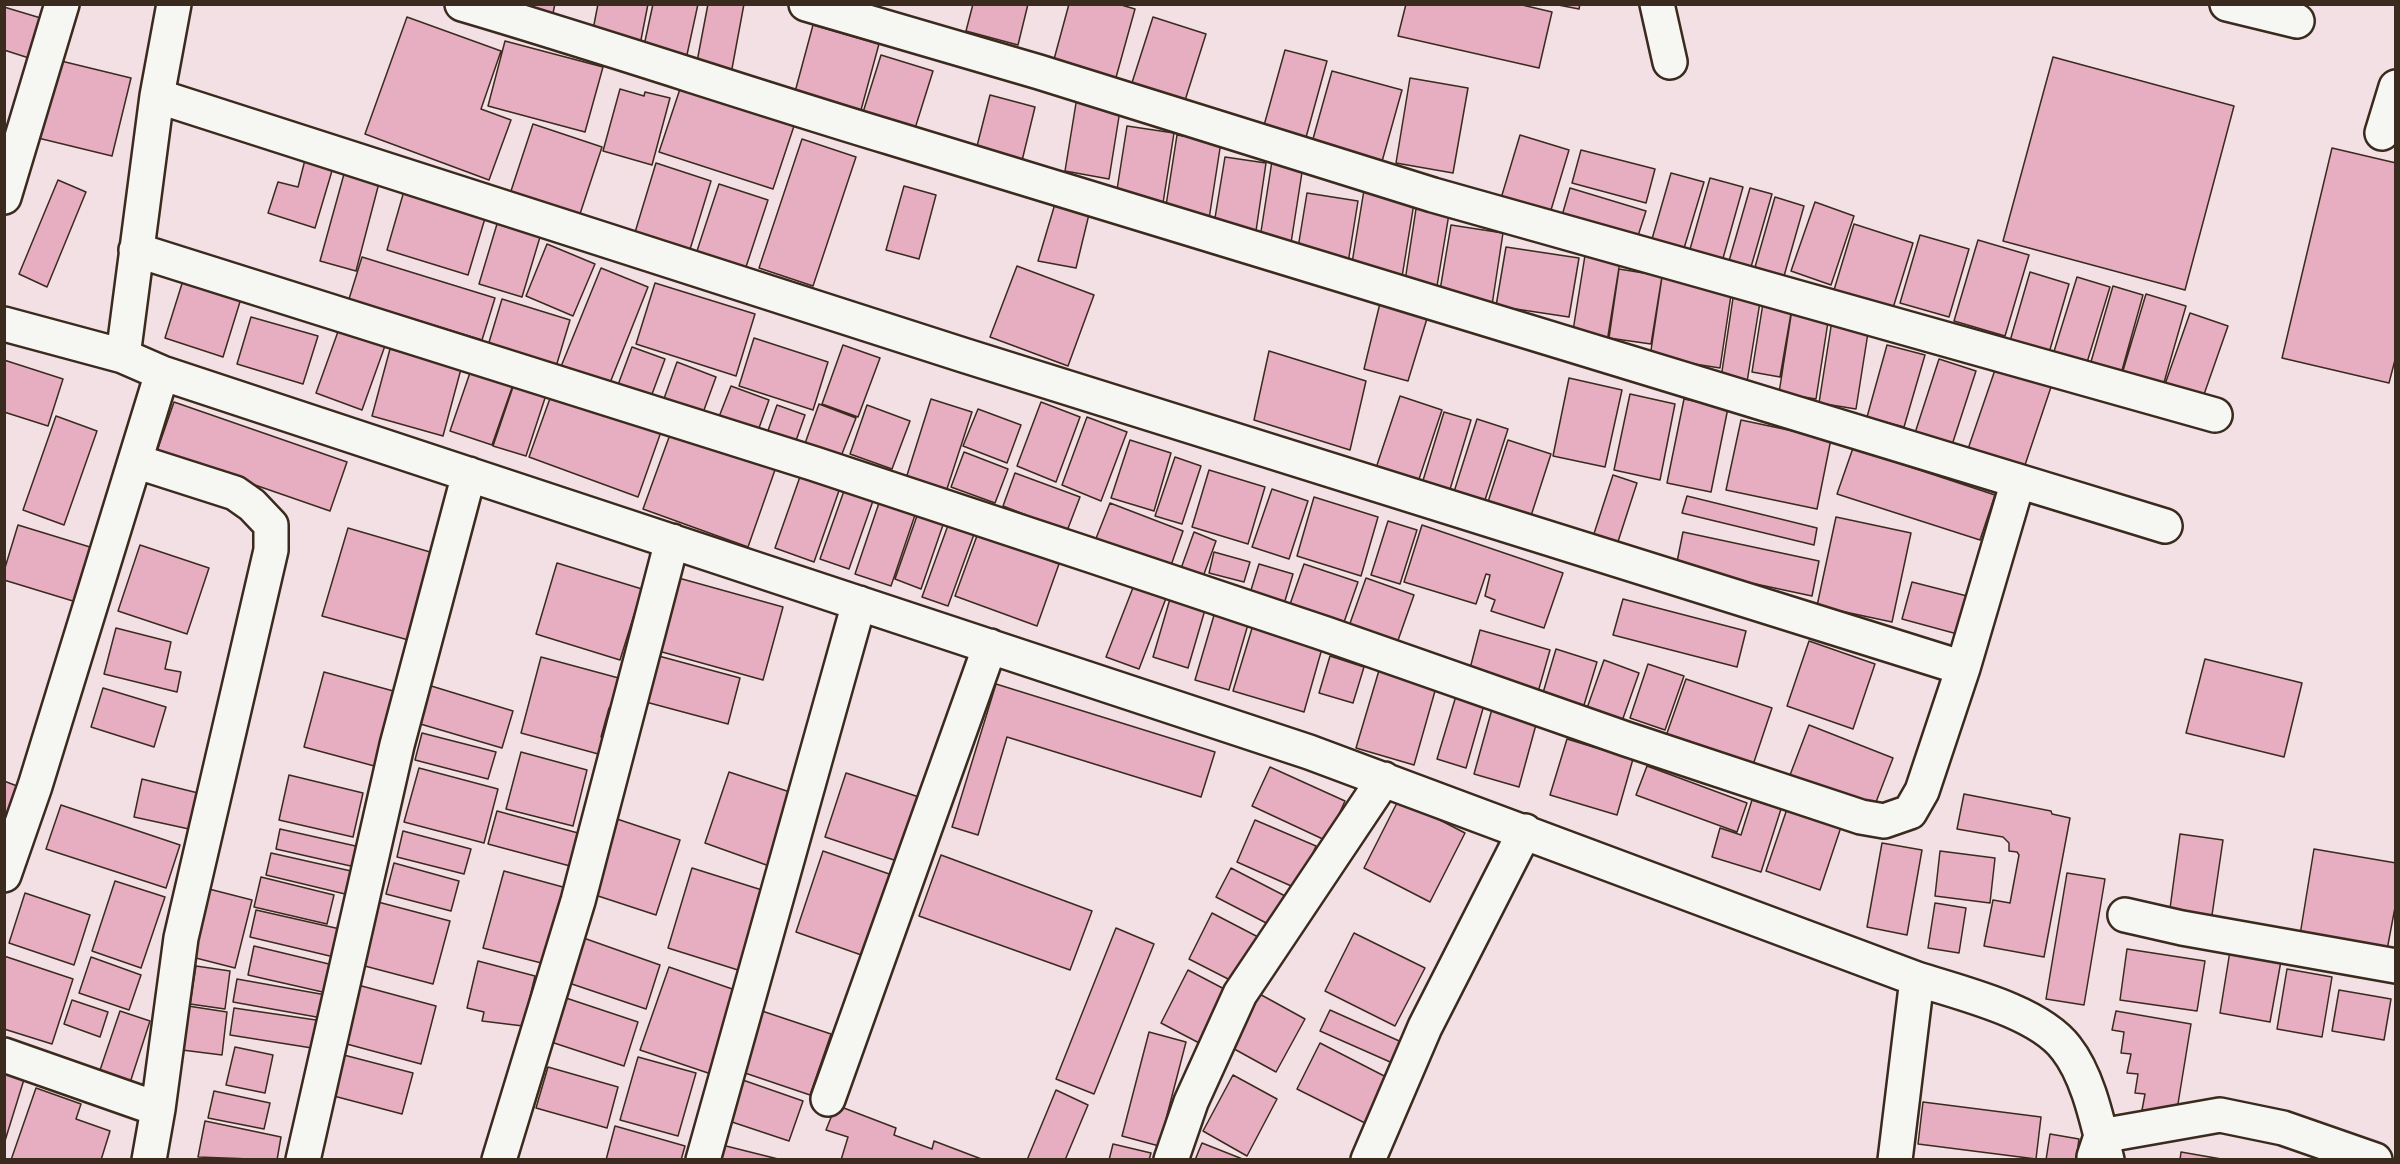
<!DOCTYPE html>
<html>
<head>
<meta charset="utf-8">
<style>
	body { margin:0 }
	#map { position:relative; width:2400px; height:1164px; overflow:hidden; background:#f2e0e4; font-family:Kalam,sans-serif }
	canvas { display:block }
	.frame { position:absolute; inset:0; border:6px solid #3b2a1e; pointer-events:none }
</style>
</head>
<body>
<div id="map">
<canvas width="2400" height="1164"></canvas>
<div class="frame"></div>
</div>
<script>
const ctx = document.querySelector('canvas').getContext('2d');
ctx.lineJoin = 'round';
function fill(path, color) { ctx.fillStyle = color; ctx.fill(path, 'evenodd'); }
function stroke(path, color, width, dash) { ctx.strokeStyle = color; ctx.lineWidth = width; ctx.lineCap = dash ? 'butt' : 'round'; ctx.setLineDash(dash || []); ctx.stroke(path); }
const building = new Path2D(`
	M474,4h81l-4,18z
	M598,4h50l-9,46 -48,-10z
	M653,4h45l-13,60 -43,-9z
	M708,4h36l-13,70 -35,-7z
	M973,4h55l-10,41 -52,-14z
	M1069,4h49l17,5 -20,72 -62,-18z
	M1406,4h112l34,8 -13,56 -141,-32z
	M1553,4h27l-1,5z
	M4,7l40,12 -12,40 -28,-9z
	M407,17l94,34 -20,58 30,11 -22,60 -124,-46z
	M1153,17l53,17 -24,76 -53,-18z
	M813,25l66,19 -21,77 -66,-18z
	M505,41l98,26 -18,65 -97,-26z
	M1285,50l42,11 -22,80 -42,-12z
	M881,55l52,16 -21,67 -52,-16z
	M2053,57l181,49 -49,184 -182,-49z
	M57,60l74,18 -19,78 -74,-18z
	M1332,71l70,19 -21,75 -70,-19z
	M1410,78l58,10 -15,85 -57,-10z
	M620,89l24,7 1,-4 25,6 -18,67 -49,-14z
	M680,89l114,37 -21,63 -114,-37z
	M990,95l45,12 -15,62 -46,-11z
	M1077,97l44,7 -12,75 -44,-8z
	M533,124l69,23 -23,70 -69,-23z
	M1127,126l47,7 -11,70 -47,-7z
	M1177,135l44,7 -12,77 -44,-7z
	M1520,135l49,15 -21,70 -49,-15z
	M802,139l54,18 -43,129 -54,-18z
	M2332,148l64,15v193l-7,27 -107,-25z
	M1581,150l74,19 -9,34 -74,-20z
	M306,156l28,8 -19,64 -47,-15 10,-31 20,5z
	M1225,157l41,6 -10,68 -42,-7z
	M1272,161l31,5 -12,77 -31,-5z
	M656,163l55,18 -23,75 -55,-17z
	M1671,173l33,9 -22,73 -32,-9z
	M344,174l35,9 -23,88 -36,-10z
	M1710,178l33,9 -23,82 -33,-9z
	M58,180l28,12 -39,95 -28,-13z
	M719,184l49,16 -23,70 -49,-16z
	M904,186l32,9 -17,64 -33,-9z
	M1570,188l76,23 -10,31 -75,-23z
	M1750,188l22,6 -21,73 -22,-6z
	M1364,190l51,7 -13,80 -51,-8z
	M404,191l82,24 -18,60 -81,-25z
	M1307,193l51,8 -10,62 -51,-9z
	M1057,197l34,9 -15,62 -38,-7z
	M1775,197l29,9 -20,70 -29,-9z
	M1815,202l39,14 -23,69 -40,-14z
	M1416,209l33,5 -12,72 -32,-5z
	M497,224l43,13 -18,60 -43,-13z
	M1854,224l59,19 -20,65 -59,-18z
	M1451,225l52,8 -11,72 -53,-9z
	M1920,235l49,14 -20,68 -49,-14z
	M1978,240l51,15 -24,81 -51,-15z
	M547,244l48,20 -22,52 -47,-20z
	M1506,247l73,11 -10,59 -73,-11z
	M1586,249l35,6 -14,87 -35,-5z
	M362,257l133,41 -13,42 -133,-41z
	M1017,266l77,29 -26,71 -78,-29z
	M601,268l47,19 -42,106 -48,-19z
	M1619,269l43,7 -11,68 -42,-6z
	M2030,272l39,12 -20,69 -39,-12z
	M185,274l58,18 -20,65 -58,-19z
	M1662,277l70,11 -12,80 -70,-11z
	M2077,277l33,10 -25,82 -33,-11z
	M655,283l100,31 -19,62 -100,-32z
	M2113,286l30,9 -24,86 -31,-9z
	M2146,294l40,12 -23,80 -41,-12z
	M1764,297l29,5 -13,75 -28,-5z
	M1733,298l27,4 -13,80 -26,-4z
	M502,299l68,21 -15,50 -68,-21z
	M1381,299l48,13 -21,69 -44,-12z
	M1793,303l37,6 -14,90 -37,-6z
	M2190,313l38,13 -27,77 -38,-13z
	M1833,314l37,6 -14,89 -37,-6z
	M251,317l67,19 -15,48 -66,-20z
	M340,326l46,17 -24,67 -46,-17z
	M754,338l74,24 -15,48 -74,-24z
	M843,345l37,13 -22,59 -36,-13z
	M1887,345l38,10 -21,72 -37,-10z
	M632,347l33,12 -17,46 -33,-12z
	M390,349l71,20 -18,67 -71,-20z
	M1269,351l97,30 -16,69 -96,-30z
	M1939,359l37,12 -24,74 -37,-12z
	M4,360l59,19 -15,47 -44,-14z
	M677,362l39,15 -16,44 -39,-14z
	M473,364l42,15 -23,66 -42,-14z
	M1997,364l55,20 -29,87 -56,-19z
	M1569,378l53,12 -17,77 -52,-11z
	M514,384l32,11 -20,61 -33,-10z
	M731,386l38,14 -15,42 -39,-15z
	M553,390l109,39 -24,68 -109,-40z
	M1630,394l45,10 -15,76 -46,-10z
	M1400,396l42,14 -25,75 -42,-14z
	M931,399l41,13 -29,89 -40,-13z
	M1684,399l44,9 -17,84 -44,-9z
	M174,402l173,60 -17,49 -173,-60z
	M1041,402l39,15 -24,65 -39,-16z
	M819,404l37,14 -18,46 -36,-12z
	M777,405l28,10 -13,37 -28,-10z
	M867,405l43,16 -18,48 -42,-15z
	M978,409l43,16 -14,38 -44,-17z
	M1444,412l27,8 -23,76 -27,-9z
	M56,416l41,15 -33,94 -41,-15z
	M1087,417l40,15 -26,69 -39,-16z
	M1477,419l31,10 -25,77 -30,-11z
	M1741,420l90,19 -14,70 -91,-19z
	M672,429l104,38 -28,80 -105,-38z
	M1130,440l41,13 -17,58 -43,-13z
	M1508,440l43,14 -22,68 -43,-14z
	M1853,448l142,47 -15,45 -143,-46z
	M964,452l44,17 -13,34 -44,-16z
	M1175,457l26,9 -19,58 -27,-8z
	M1209,470l56,17 -17,57 -56,-17z
	M802,471l39,14 -27,77 -39,-14z
	M1015,473l65,24 -13,34 -64,-25z
	M1613,475l24,8 -23,71 -24,-8z
	M845,488l29,10 -25,71 -29,-10z
	M1272,489l36,12 -19,58 -37,-12z
	M1687,496l130,32 -3,17 -132,-32z
	M1314,497l64,20 -17,59 -64,-20z
	M879,503l36,12 -24,71 -36,-12z
	M1110,503l73,28 -15,43 -75,-28z
	M918,513l26,9 -23,67 -26,-10z
	M951,517l26,9 -29,80 -26,-9z
	M1836,517l75,16 -19,89 -75,-16z
	M1388,521l29,9 -17,54 -29,-9z
	M18,525l85,26 -17,54 -82,-25v-9z
	M1422,525l141,48 -19,55 -53,-17 4,-11 -10,-4 5,-21 -4,-1 -10,30 -72,-22z
	M348,528l89,26 -25,87 -90,-25z
	M1194,532l22,9 -16,44 -22,-8z
	M1683,532l136,29 -7,35 -136,-29z
	M978,533l81,31 -22,62 -82,-30z
	M140,545l69,23 -22,66 -69,-23z
	M1214,552l36,10 -6,20 -35,-9z
	M557,563l85,26 -22,71 -84,-26z
	M1259,564l34,10 -12,40 -34,-11z
	M1304,564l54,18 -16,46 -54,-18z
	M675,577l108,30 -20,73 -108,-30z
	M1366,578l48,17 -18,51 -48,-17z
	M1136,580l32,13 -29,76 -33,-12z
	M1912,582l59,15 -10,38 -59,-16z
	M1172,592l35,11 -19,65 -35,-11z
	M1623,599l123,32 -9,36 -124,-32z
	M1217,605l34,9 -22,76 -34,-10z
	M1253,625l70,20 -19,67 -71,-21z
	M116,628l55,14 -6,27 16,3 -4,20 -73,-18z
	M1480,630l70,20 -14,49 -69,-19z
	M1809,641l66,23 -22,65 -66,-23z
	M1556,649l41,13 -16,53 -41,-12z
	M655,655l85,23 -12,46 -86,-23z
	M1330,656l34,11 -11,36 -34,-10z
	M541,657l85,23 -13,29 -4,-1 -8,29 6,1 -5,17 -81,-22z
	M2205,659l97,24 -18,74 -98,-24z
	M1604,660l35,13 -18,51 -35,-13z
	M1648,664l36,12 -19,54 -35,-12z
	M1380,667l57,17 -23,81 -58,-17z
	M324,672l73,20 -19,75 -74,-20z
	M1686,679l86,29 -19,57 -87,-29z
	M996,684l219,68 -14,45 -194,-60 -29,98 -26,-8z
	M428,685l85,26 -11,37 -85,-25z
	M103,688l63,19 -12,40 -63,-20z
	M1456,696l28,9 -18,63 -29,-9z
	M1492,709l45,12 -18,66 -45,-13z
	M1809,725l84,33 -22,57 -84,-32z
	M422,733l74,19 -8,27 -73,-19z
	M1567,739l66,20 -16,56 -67,-20z
	M521,752l66,18 -14,56 -67,-17z
	M1647,766l100,37 -10,29 -101,-37z
	M1270,767l75,34 -18,40 -75,-35z
	M419,768l79,21 -14,54 -80,-21z
	M729,772l67,22 -24,73 -67,-24z
	M846,773l76,25 -22,64 -75,-25z
	M289,775l74,18 -10,44 -74,-17z
	M142,779l56,14 -9,36 -55,-12z
	M4,781l13,5 -13,38z
	M1964,794l87,17 1,3 18,4 -26,139 -60,-11 9,-46 17,3 9,-48 -2,-3 -8,-1v-8l-6,-6 -46,-8z
	M1399,799l66,34 -35,69 -66,-34z
	M1752,800l29,9 -20,63 -49,-15 8,-29 21,7z
	M1789,803l54,18 -23,69 -54,-19z
	M61,805l119,40 -14,43 -120,-39z
	M497,811l81,22 -8,33 -82,-22z
	M617,819l63,21 -24,75 -64,-21z
	M1255,820l61,26 -18,43 -61,-27z
	M280,829l80,18 -5,20 -79,-18z
	M403,831l68,18 -7,25 -67,-17z
	M2180,834l43,6 -12,82 -42,-6z
	M1882,843l40,7 -15,85 -40,-8z
	M2314,849l82,14v39l-9,48 -87,-15z
	M823,851l72,25 -28,81 -71,-25z
	M1940,851l55,7 -5,45 -55,-7z
	M271,853l80,18 -6,23 -79,-19z
	M941,855l151,56 -22,59 -151,-54z
	M394,863l65,18 -8,30 -65,-17z
	M692,868l70,22 -24,80 -70,-22z
	M1231,868l58,30 -15,29 -58,-30z
	M504,871l70,19 -21,76 -70,-18z
	M2067,873l38,6 -21,126 -38,-6z
	M261,877l73,18 -7,29 -73,-17z
	M115,881l50,16 -24,71 -49,-17z
	M209,889l43,11 -17,68 -43,-11z
	M25,893l65,22 -16,50 -65,-22z
	M378,902l72,19 -17,63 -72,-19z
	M1935,903l31,5 -7,45 -31,-5z
	M256,910l84,19 -6,28 -84,-20z
	M1212,913l48,25 -24,45 -47,-24z
	M1116,928l38,16 -60,150 -38,-15z
	M1354,933l71,35 -30,58 -70,-35z
	M575,935l85,30 -14,44 -86,-29z
	M254,946l79,19 -6,28 -79,-18z
	M2127,949l78,12 -8,50 -77,-11z
	M2230,951l51,10 -11,61 -50,-9z
	M4,956l69,23 -21,65 -48,-15z
	M91,957l50,18 -12,35 -50,-17z
	M478,961l57,15 -12,50 -41,-5 2,-9 -17,-4z
	M196,966l34,5 -5,38 -35,-5z
	M669,967l69,24 -27,83 -71,-24z
	M2287,969l45,8 -10,60 -45,-8z
	M1188,970l42,22 -27,53 -42,-22z
	M237,979l89,16 -4,23 -89,-16z
	M358,985l78,21 -15,58 -78,-21z
	M2339,990l52,9 -7,41 -52,-9z
	M1256,992l49,27 -29,53 -49,-27z
	M560,996l78,26 -14,44 -79,-26z
	M72,1000l36,12 -8,25 -36,-13z
	M188,1006l39,6 -5,43 -40,-5z
	M234,1008l82,12 -4,28 -82,-13z
	M1330,1010l76,34 -9,21 -77,-34z
	M120,1011l30,10 -22,68 -31,-10z
	M762,1011l69,23 -21,61 -68,-23z
	M2116,1011l75,13 -15,92 -34,-6 3,-16 -10,-1 3,-19 -11,-1 4,-19 -10,-1 3,-21 -12,-2z
	M1149,1032l37,10 -27,104 -37,-10z
	M1320,1043l72,37 -23,45 -72,-36z
	M235,1047l38,8 -8,38 -39,-8z
	M340,1054l73,19 -11,41 -72,-19z
	M638,1057l58,16 -18,63 -58,-16z
	M4,1066l22,7 -22,71z
	M548,1067l70,20 -11,41 -71,-20z
	M1233,1075l44,24 -30,57 -44,-25z
	M737,1078l66,23 -14,40 -66,-22z
	M36,1088l45,16 -5,15 34,12 -9,29h-90z
	M1056,1090l32,15 -23,55h-38z
	M214,1091l56,12 -6,26 -56,-11z
	M1923,1102l118,15 -5,42 -118,-15z
	M836,1105l60,23 -2,7 38,14 2,-8 50,19h-143l7,-23 -22,-7z
	M205,1121l76,16 -4,23 -79,-3z
	M615,1126l70,20 -4,14h-75z
	M2050,1134l29,5 -3,21h-30z
	M1202,1143l43,17h-50z
	M718,1144l64,16h-67z
	M1113,1144l38,9 -2,7h-40z
	M2181,1152l46,8h-47z`);
const minor = new Path2D(`
	M462,4c143,42 284,90 427,133 427,126 851,259 1276,389
	M806,4l233,68 394,123 782,220
	M1657,4l13,58
	M2227,4l70,17
	M157,96l806,259 1000,313
	M2382,133l14,-46
	M4,197l58,-193
	M136,250l679,214 278,92 233,78 300,105 235,78 23,4 26,-9 12,-21 41,-123 55,-187
	M4,324l119,32 39,17 1147,379 608,227c43,14 121,32 149,69 23,29 32,77 41,112
	M123,356l34,-260 17,-92
	M135,461l100,32 17,12 19,20v25l-90,388 -23,171 -9,51
	M4,875l31,-89 127,-413
	M2125,915l57,13 214,38
	M4,1055l154,54
	M828,1099l162,-453
	M2094,1157l7,-21 119,-21 63,13 92,32
	M303,1160l94,-415 72,-271
	M499,1160l79,-259 94,-360
	M703,1160l156,-557
	M1171,1160l20,-58 49,-108 144,-215
	M1368,1160l57,-133 100,-196
	M1895,1160l22,-181`);
fill(building, '#e7aec2');
stroke(building, '#3b2a1e', 1.5);
stroke(minor, '#3b2a1e', 38);
stroke(minor, '#f6f6f2', 33);
</script>
</body>
</html>
